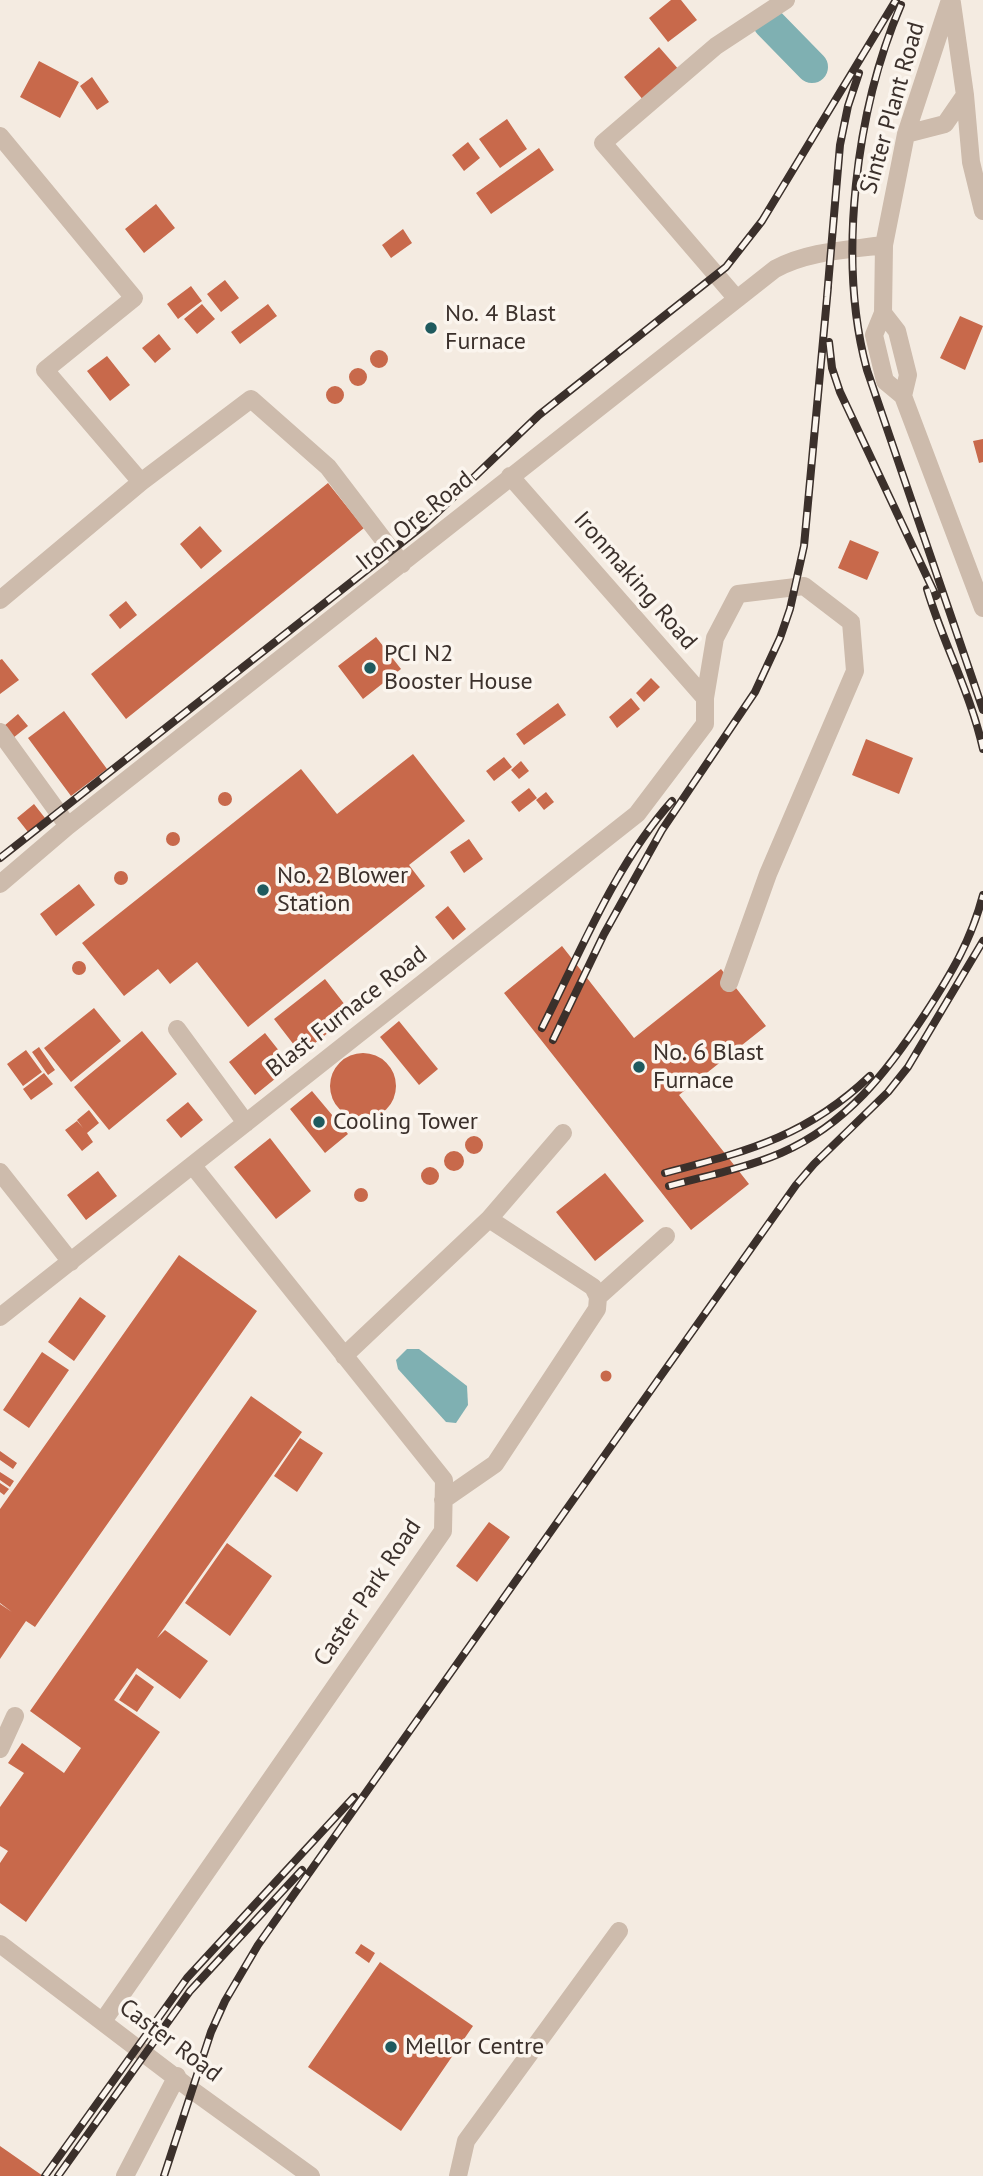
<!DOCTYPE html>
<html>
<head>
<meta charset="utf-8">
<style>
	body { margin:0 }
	canvas { display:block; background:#f4ebe1 }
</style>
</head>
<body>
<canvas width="983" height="2176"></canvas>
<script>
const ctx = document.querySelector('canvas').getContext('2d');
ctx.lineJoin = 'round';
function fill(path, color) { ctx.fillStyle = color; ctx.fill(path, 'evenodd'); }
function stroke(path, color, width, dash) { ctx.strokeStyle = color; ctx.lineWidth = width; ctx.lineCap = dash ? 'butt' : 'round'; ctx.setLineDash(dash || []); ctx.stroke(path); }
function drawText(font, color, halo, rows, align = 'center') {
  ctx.font = font + ' "PT Sans",sans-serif'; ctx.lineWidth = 7; ctx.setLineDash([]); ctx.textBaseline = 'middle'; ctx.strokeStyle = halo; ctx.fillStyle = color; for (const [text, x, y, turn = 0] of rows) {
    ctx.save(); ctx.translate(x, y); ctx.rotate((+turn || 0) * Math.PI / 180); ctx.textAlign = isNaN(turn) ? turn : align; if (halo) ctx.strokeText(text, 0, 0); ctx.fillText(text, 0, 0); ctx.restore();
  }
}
const water = new Path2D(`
	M407,1349h12l48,37 1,19 -12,18 -10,-1 -48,-53 -2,-9z`);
const river = new Path2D(`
	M769,23l43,44`);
const building = new Path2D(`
	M671,0h10l16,20 -29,22 -19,-24z
	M659,47l21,24 -36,30 -20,-24z
	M39,61l40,21 -19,36 -40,-21z
	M92,77l17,25 -12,8 -17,-24z
	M507,119l20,30 -27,19 -21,-29z
	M468,142l12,16 -16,13 -12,-16z
	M539,148l15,22 -63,44 -15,-21z
	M156,204l19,24 -31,25 -19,-24z
	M403,229l9,14 -21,15 -9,-13z
	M225,280l14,18 -18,14 -14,-18z
	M191,286l11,15 -24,18 -11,-15z
	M202,304l13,15 -18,15 -13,-15z
	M268,304l9,12 -37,28 -9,-12z
	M960,316l23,10 -18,44 -25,-12z
	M159,334l12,15 -16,14 -13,-15z
	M370 359a9 9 0 1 1 18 0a9 9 0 1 1-18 0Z
	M107,356l23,29 -20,16 -23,-30z
	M349 377a9 9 0 1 1 18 0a9 9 0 1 1-18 0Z
	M326 395a9 9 0 1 1 18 0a9 9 0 1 1-18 0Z
	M983,439v23l-4,1 -6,-22z
	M328,483l36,45 -238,191 -35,-45z
	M200,526l22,25 -21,18 -21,-25z
	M850,540l29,12 -12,28 -29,-12z
	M126,601l11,14 -17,14 -11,-14z
	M376,637l25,32 -38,30 -25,-33z
	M2,659l17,21 -19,14v-34z
	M651,678l9,9 -16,15 -8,-9z
	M631,698l9,11 -23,19 -8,-11z
	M558,703l8,12 -42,30 -8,-11z
	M64,711l43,58 -36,27 -43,-58z
	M18,714l10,12 -15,12 -9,-12z
	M866,739l47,19 -14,36 -47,-19z
	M413,754l52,67 -56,44 16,21 -177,141 -51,-65 -27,22 -12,-15 -34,27 -42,-53 219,-174 36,45z
	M504,757l8,10 -18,14 -8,-10z
	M521,761l8,10 -10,8 -8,-9z
	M529,788l8,10 -18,14 -8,-10z
	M546,792l8,10 -10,8 -8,-10z
	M218 799a7 7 0 1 1 14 0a7 7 0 1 1-14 0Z
	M34,804l11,14 -17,14 -11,-14z
	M166 839a7 7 0 1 1 14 0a7 7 0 1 1-14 0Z
	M469,839l14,20 -19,14 -14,-21z
	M114 878a7 7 0 1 1 14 0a7 7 0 1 1-14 0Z
	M79,884l16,21 -39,31 -16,-22z
	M448,906l18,23 -13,11 -18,-23z
	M562,946l72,92 87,-69 45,57 -87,69 70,89 -58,46 -187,-237z
	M72 968a7 7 0 1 1 14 0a7 7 0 1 1-14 0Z
	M325,979l27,35 -51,40 -27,-35z
	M94,1008l27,33 -50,41 -27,-34z
	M399,1021l39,48 -19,16 -39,-48z
	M142,1031l35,43 -68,56 -35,-43z
	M265,1033l26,33 -36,29 -26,-33z
	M39,1047l16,23 -7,5 -16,-23z
	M26,1050l16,22 -19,14 -16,-22z
	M330 1086a33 33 0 1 1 66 0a33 33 0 1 1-66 0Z
	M44,1073l9,11 -22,16 -8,-11z
	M312,1091l36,43 -23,19 -35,-44z
	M188,1102l15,18 -22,18 -15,-18z
	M89,1110l10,13 -12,10 6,9 -11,9 -17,-21 12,-9 6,7 -6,-8z
	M465 1145a9 9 0 1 1 18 0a9 9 0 1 1-18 0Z
	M270,1138l41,53 -35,28 -42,-52z
	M444 1161a10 10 0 1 1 20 0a10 10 0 1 1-20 0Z
	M421 1176a9 9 0 1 1 18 0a9 9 0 1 1-18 0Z
	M98,1171l19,25 -31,24 -19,-25z
	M605,1173l39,48 -49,40 -39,-49z
	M354 1195a7 7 0 1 1 14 0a7 7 0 1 1-14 0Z
	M179,1255l78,56 -222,316 -9,-6 -26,38v-55l12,8 -12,-9v-94z
	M80,1297l26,19 -32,45 -26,-19z
	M42,1352l27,18 -40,58 -26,-18z
	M600.5 1376a5.5 5.5 0 1 1 11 0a5.5 5.5 0 1 1-11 0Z
	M251,1396l51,36 -145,206 8,-8 43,31 -28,38 -43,-31 -23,32 46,32 -134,190 -26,-19v-40l8,-12 -8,-5v-39l24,-34 -16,-10 14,-20 42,30 17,-25 -51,-37z
	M300,1438l23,15 -26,39 -23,-16z
	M0,1451l17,12 -4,6 -13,-9z
	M0,1472l14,9 -4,6 -10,-7z
	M0,1483l9,6 -5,6 -4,-3z
	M489,1522l21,15 -33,45 -21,-16z
	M227,1543l45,33 -42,60 -45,-33z
	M136,1674l18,13 -17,25 -18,-12z
	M361,1944l14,9 -6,10 -14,-10z
	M380,1962l93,64 -72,105 -93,-64z
	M0,2146l43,30h-43z`);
const minor = new Path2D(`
	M950,0l-44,134 -22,111 -1,68 -9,22 11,46 18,15 80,212
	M952,3l13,92 6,67 12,49
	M906,134l39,-10 20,-29
	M0,136l134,162 -89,72 96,112 -141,118
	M737,299l-134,-156 113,-97 70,-46
	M883,313l14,18 11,44 -5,21
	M141,482l110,-83 77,68 74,97
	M705,698l10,-60 23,-44 66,-8 47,36 4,49 -87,203 -39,109
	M0,732l68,94
	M0,884l68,-58 707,-557c33,-18 72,-19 109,-24
	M177,1029l69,94
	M0,1172l71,90
	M489,1219l74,-86
	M598,1297l68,-61
	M0,1317l637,-503 68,-90v-26l-195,-222
	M344,1356l145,-137 104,68 5,10 -1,12 -102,155 -52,36
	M0,1749l15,-33
	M0,1944l192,146 119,86
	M103,2021l340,-490 1,-51 -251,-314
	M125,2176l52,-100
	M458,2176l8,-35 153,-210`);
const rail = new Path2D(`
	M901,5c-45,104 -64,255 -34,365l116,340
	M827,297l13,-152 8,-39 11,-33
	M829,342l3,26 8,24 96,204
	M927,589c16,54 44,105 56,160
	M0,858l424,-333 115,-110 187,-148 36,-46 134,-221
	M542,1028c39,-77 73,-163 130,-227
	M553,1040l51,-106 58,-104 93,-138 25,-54 10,-29 14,-63 24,-259
	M665,1173c82,-22 141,-36 205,-97
	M669,1186c37,-10 77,-18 112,-33 66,-29 106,-81 144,-139 26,-40 46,-73 58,-119
	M45,2176l142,-198 167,-181
	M58,2176l132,-185 112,-121
	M164,2176l47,-144 14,-31 33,-56 538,-760 18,-21 74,-72 20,-25 75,-126`);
const markers = [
	[431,328,7,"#1f5a5e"],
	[370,668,7,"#1f5a5e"],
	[263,890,7,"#1f5a5e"],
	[639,1067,7,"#1f5a5e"],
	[319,1122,7,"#1f5a5e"],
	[391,2047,7,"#1f5a5e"]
];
const streetNames = [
	["Sinter Plant Road",893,108,-74],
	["Iron Ore Road",415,521,-39],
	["Ironmaking Road",635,581,49],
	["Blast Furnace Road",347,1012,-38],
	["Caster Park Road",368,1593,-56],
	["Caster Road",170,2041,37]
];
const poiNames = [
	["No. 4 Blast",445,314],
	["Furnace",445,342],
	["PCI N2",384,654],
	["Booster House",384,682],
	["No. 2 Blower",277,876],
	["Station",277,904],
	["No. 6 Blast",653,1053],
	["Furnace",653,1081],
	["Cooling Tower",333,1122],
	["Mellor Centre",405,2047]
];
fill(water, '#7fb0b2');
stroke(river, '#7fb0b2', 32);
fill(building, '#c8694b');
stroke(minor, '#cdbbac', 18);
stroke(rail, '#3b302b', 8);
stroke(rail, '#fbf5ee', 5, [16]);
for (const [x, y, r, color] of markers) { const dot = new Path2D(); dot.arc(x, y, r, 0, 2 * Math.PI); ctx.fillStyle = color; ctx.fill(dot); stroke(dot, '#fbf5ee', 2.5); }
drawText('24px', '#3b302b', '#fbf5ee', streetNames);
drawText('24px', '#3b302b', '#fbf5ee', poiNames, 'left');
</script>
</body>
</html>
